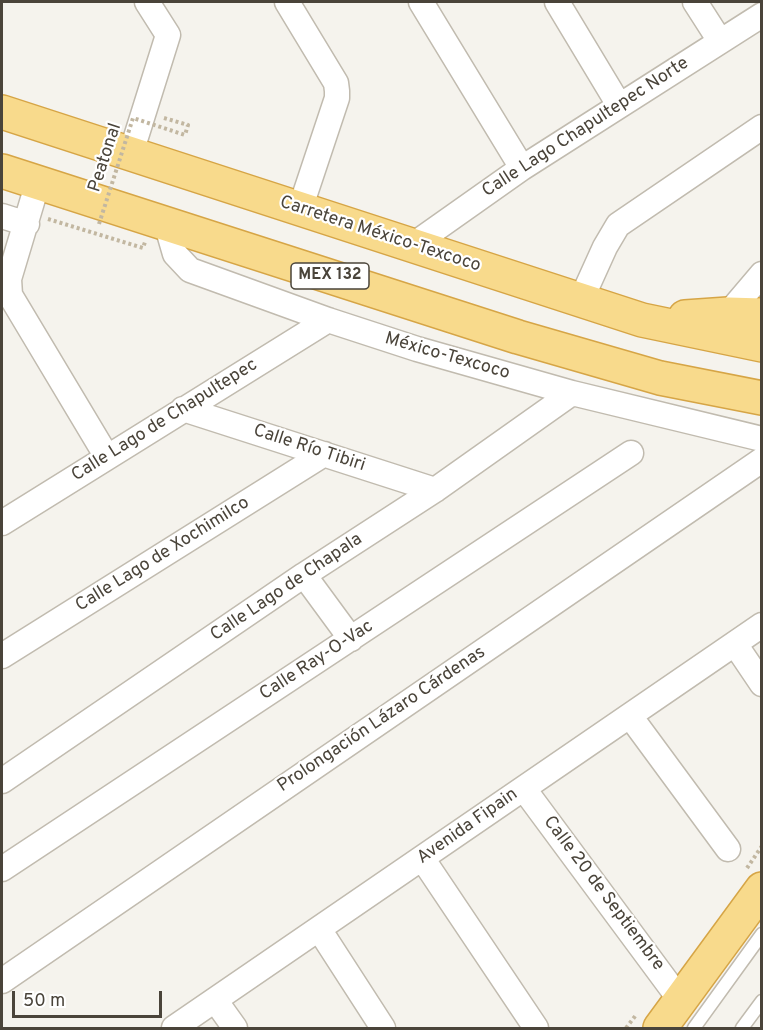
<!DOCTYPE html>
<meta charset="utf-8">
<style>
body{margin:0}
#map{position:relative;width:763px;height:1030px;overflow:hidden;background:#f5f3ed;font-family:Overpass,sans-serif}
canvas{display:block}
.frame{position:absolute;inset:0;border:3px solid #4a443a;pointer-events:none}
.scale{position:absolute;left:12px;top:991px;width:150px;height:27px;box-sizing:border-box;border:3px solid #4a443a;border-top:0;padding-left:8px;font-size:18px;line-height:21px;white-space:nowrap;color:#4a443a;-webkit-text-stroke:4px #fff;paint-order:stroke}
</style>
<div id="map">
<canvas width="763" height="1030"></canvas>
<div class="frame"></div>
<div class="scale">50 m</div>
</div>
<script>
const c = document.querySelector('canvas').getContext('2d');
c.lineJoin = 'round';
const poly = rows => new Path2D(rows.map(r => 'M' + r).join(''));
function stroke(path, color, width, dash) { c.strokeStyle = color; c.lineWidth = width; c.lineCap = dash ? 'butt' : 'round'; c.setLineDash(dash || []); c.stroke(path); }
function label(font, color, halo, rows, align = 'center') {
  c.font = font + ' Overpass,sans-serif'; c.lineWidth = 4.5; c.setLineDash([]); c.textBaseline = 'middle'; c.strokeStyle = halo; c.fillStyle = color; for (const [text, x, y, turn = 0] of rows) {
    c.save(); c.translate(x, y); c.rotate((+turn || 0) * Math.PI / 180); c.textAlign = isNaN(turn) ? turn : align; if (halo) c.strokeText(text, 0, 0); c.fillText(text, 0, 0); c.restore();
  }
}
const service = poly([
 [694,1028,762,934],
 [742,1028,762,1001]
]);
const minor = poly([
 [287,2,336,83,337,91,337,98,300,209],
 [421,2,522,168],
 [557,2,619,105],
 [695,2,720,41],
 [131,153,168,35,147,2],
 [38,182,9,279,10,295,107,457],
 [2,216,27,224],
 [166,223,175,254,190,270,328,320,417,349,572,393,762,439],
 [413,245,522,168,762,15],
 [581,300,605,247,618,225,762,127],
 [728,314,762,274],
 [183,409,435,490],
 [2,523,328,320],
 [304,575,351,639],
 [735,644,762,684],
 [2,656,324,454],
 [630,716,728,849],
 [2,781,304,575,435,490,572,393],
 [524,789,681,1001],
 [422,858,536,1028],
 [2,869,631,453],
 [319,929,383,1028],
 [2,981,762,460],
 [215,1000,235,1028],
 [174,1028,762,625]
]);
const trunk = poly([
 [2,112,642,320,762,345],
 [2,171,518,337,660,378,762,398],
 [685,317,728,314,762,315],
 [660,1028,762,889]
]);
stroke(service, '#c1bbaf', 15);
stroke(minor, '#c1bbaf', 27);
stroke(trunk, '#d6a546', 36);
stroke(poly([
 [164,118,188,125,185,135],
 [48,219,143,248,145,242],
 [747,868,762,846],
 [626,1028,636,1015]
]), '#c2b7a1', 4, [3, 3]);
stroke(service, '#fff', 12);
stroke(minor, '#fff', 24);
stroke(trunk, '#f8da8c', 33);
stroke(poly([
 [99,224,133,118,185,135]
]), '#c2b7a1', 4, [3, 3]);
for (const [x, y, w] of [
 [330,276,78]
]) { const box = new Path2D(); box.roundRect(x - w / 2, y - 13, w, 26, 4.5); c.fillStyle = '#fff'; c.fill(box); stroke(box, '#4a443a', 1.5); }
label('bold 16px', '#4a443a', null, [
 ["MEX 132",330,276]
]);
label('18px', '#4a443a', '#fff', [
 ["Calle Lago Chapultepec Norte",586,128,-33],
 ["Peatonal",106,158,-72],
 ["Carretera México-Texcoco",380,235,18],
 ["México-Texcoco",447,357,16],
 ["Calle Lago de Chapultepec",165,421,-32],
 ["Calle Río Tibiri",309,449,18],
 ["Calle Lago de Xochimilco",163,555,-32],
 ["Calle Lago de Chapala",287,588,-34],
 ["Calle Ray-O-Vac",317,661,-33],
 ["Prolongación Lázaro Cárdenas",382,720,-34],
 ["Avenida Fipain",468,827,-35],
 ["Calle 20 de Septiembre",603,894,53]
]);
</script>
